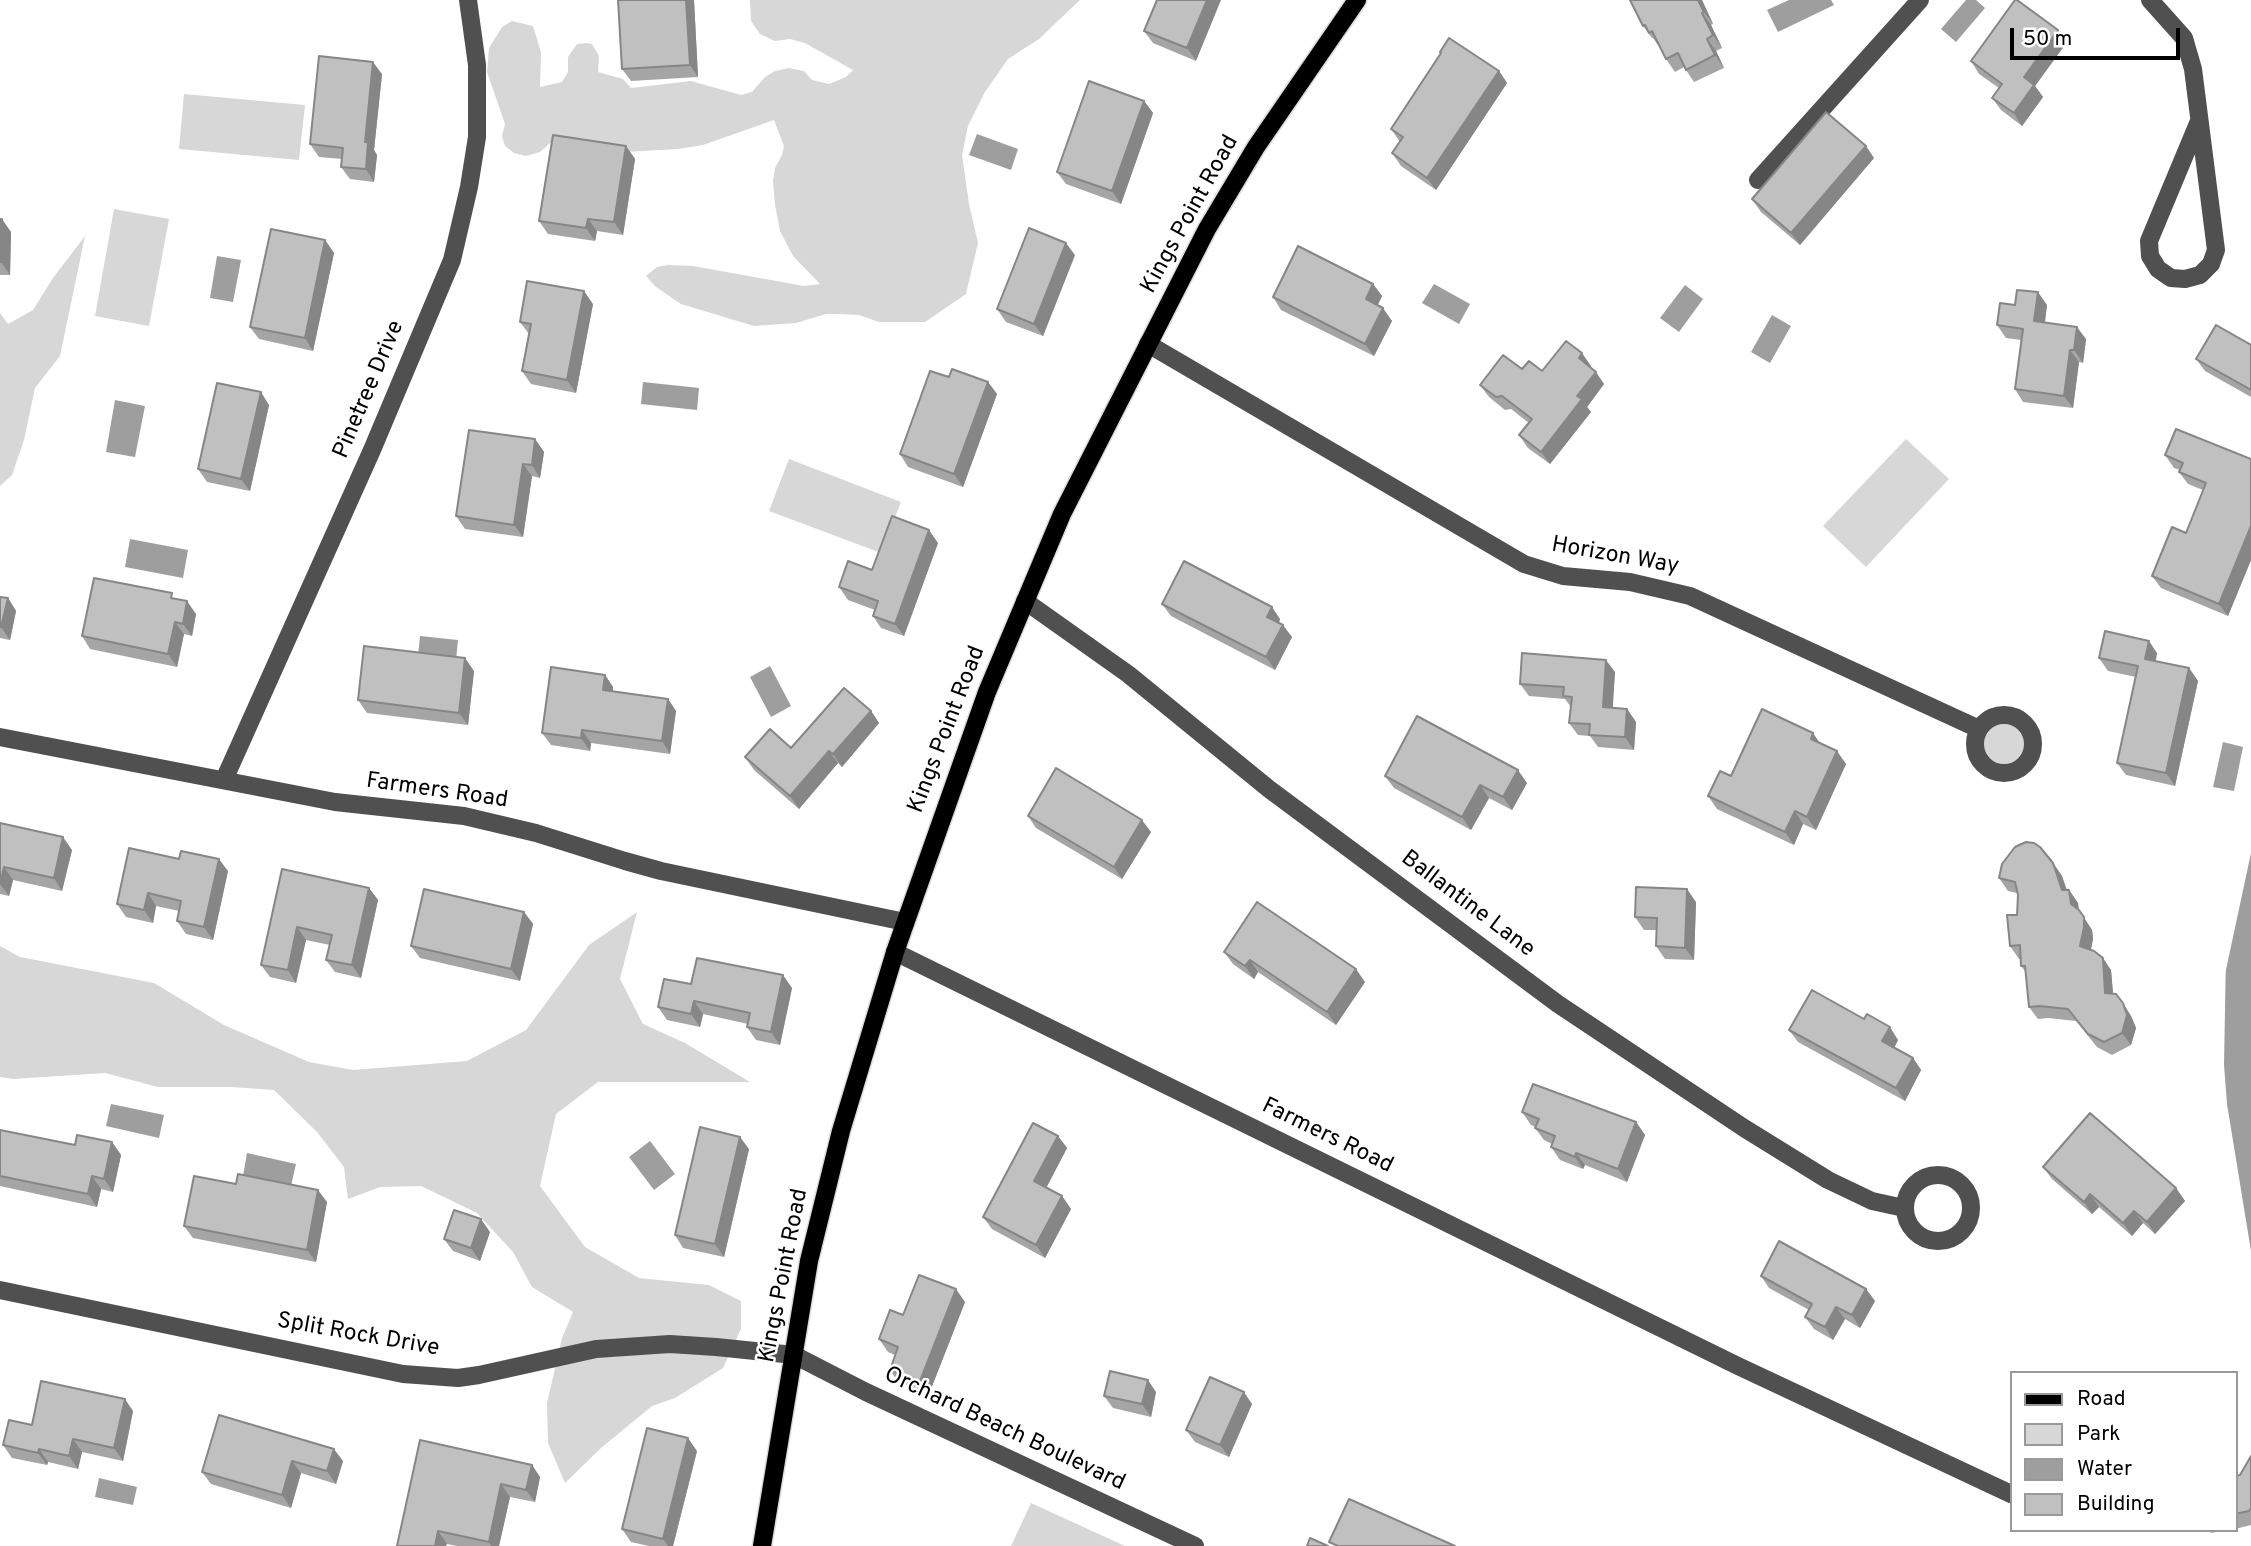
<!DOCTYPE html>
<style>
body{margin:0}
#map{position:relative;width:2251px;height:1546px;overflow:hidden;background:#fff;font-family:Overpass,sans-serif}
canvas{display:block}
.legend{position:absolute;left:2010px;top:1371px;width:228px;height:161px;box-sizing:border-box;background:#fff;border:2px solid #999;margin:0;padding:9px 12px;list-style:none;font-size:21px;color:#000}
.legend li{display:flex;align-items:center;gap:14px;height:35px}
.legend b{width:35px;border:2px solid #999}
.scale{position:absolute;left:2010px;top:28px;width:170px;height:32px;box-sizing:border-box;border:4px solid #000;border-top:0;padding-left:9px;font-size:21px;line-height:24px;white-space:nowrap;color:#000;-webkit-text-stroke:5px #fff;paint-order:stroke}
</style>
<div id="map">
<canvas width="2251" height="1546"></canvas>
<ul class="legend">
<li><b style="height:9px;background:#000"></b>Road</li>
<li><b style="height:19px;background:#d7d7d7"></b>Park</li>
<li><b style="height:19px;background:#9e9e9e"></b>Water</li>
<li><b style="height:19px;background:#c0c0c0"></b>Building</li>
</ul>
<div class="scale">50 m</div>
</div>
<script>
const c = document.querySelector('canvas').getContext('2d');
c.lineJoin = 'round';
function fillPath(path, color) { c.fillStyle = color; c.fill(path, 'evenodd'); }
const poly = rows => new Path2D(rows.map(r => 'M' + r).join(''));
function stroke(path, color, width, dash) { c.strokeStyle = color; c.lineWidth = width; c.lineCap = dash ? 'butt' : 'round'; c.setLineDash(dash || []); c.stroke(path); }
function label(font, color, halo, rows, align = 'center') {
  c.font = font + ' Overpass,sans-serif'; c.lineWidth = 5; c.setLineDash([]); c.textBaseline = 'middle'; c.strokeStyle = halo; c.fillStyle = color; for (const [text, x, y, turn = 0] of rows) {
    c.save(); c.translate(x, y); c.rotate((+turn || 0) * Math.PI / 180); c.textAlign = isNaN(turn) ? turn : align; if (halo) c.strokeText(text, 0, 0); c.fillText(text, 0, 0); c.restore();
  }
}
fillPath(poly([
 [750,0,1080,0,1039,39,1008,59,985,92,968,126,962,155,969,204,978,243,966,294,925,322,879,322,859,315,839,314,826,314,796,323,754,326,681,304,656,287,646,276,657,267,668,265,693,266,804,286,820,284,793,256,780,231,775,205,773,181,775,168,782,155,784,146,774,120,703,145,678,149,625,152,564,139,550,143,540,152,526,156,514,153,505,146,502,136,505,124,487,72,489,48,502,27,512,21,533,26,541,52,540,87,562,82,568,72,568,57,577,44,586,43,592,44,599,56,598,72,623,79,631,88,691,81,741,95,752,92,765,77,775,71,789,68,804,71,812,80,829,84,846,77,853,70,805,43,790,39,775,41,760,34,751,21],
 [184,94,305,105,299,160,179,149],
 [114,209,169,219,149,326,95,316],
 [85,236,60,356,35,388,24,440,12,475,0,486,0,313,8,324,33,310,53,278],
 [1906,439,1949,479,1866,567,1823,526],
 [789,459,901,502,881,553,769,511],
 '1983 744a21 21 0 1 1 42 0a21 21 0 1 1-42 0Z',
 [637,912,620,979,643,1024,685,1043,750,1082,598,1082,556,1114,540,1186,585,1247,639,1278,709,1285,741,1301,741,1329,723,1368,675,1398,652,1406,601,1448,565,1483,548,1443,547,1403,562,1338,573,1312,532,1287,513,1252,477,1213,421,1186,380,1187,348,1199,344,1167,317,1132,274,1090,231,1087,158,1087,105,1073,13,1079,0,1077,0,946,20,957,154,983,224,1025,309,1062,353,1070,467,1061,526,1030,589,945],
 [1031,1503,1125,1546,1011,1546]
]), '#d7d7d7');
fillPath(poly([
 [1789,0,1831,0,1834,5,1778,32,1767,10],
 [1966,0,1976,0,1985,8,1956,42,1941,29],
 [977,134,1018,149,1011,170,969,155],
 [217,256,241,260,233,302,210,298],
 [1434,284,1470,304,1459,324,1422,303],
 [1685,285,1703,299,1679,332,1660,318],
 [1772,315,1791,326,1770,363,1751,352],
 [643,382,699,388,697,410,641,404],
 [115,400,145,406,135,457,106,452],
 [130,539,188,550,183,578,125,567],
 [420,636,458,640,456,660,418,656],
 [770,666,791,706,771,717,750,677],
 [2223,742,2243,747,2234,791,2213,787],
 [2251,853,2251,1266,2220,1072,2218,1007],
 [111,1104,164,1115,159,1138,106,1126],
 [650,1141,675,1174,654,1190,629,1157],
 [247,1153,296,1164,291,1186,243,1176],
 [99,1478,137,1487,133,1505,95,1497]
]), '#9e9e9e');
fillPath(poly([
 [2226,954,2224,1065,2227,1104,2251,1251,2251,1270,2248,1268,2233,1229,2224,1117,2216,1072,2215,1006]
]), '#fff');
const major = poly([
 [762,1546,809,1261,841,1131,895,952,987,692,1062,514,1207,229,1256,147,1357,0]
]);
stroke(major, '#dbdbdb', 21);
stroke(poly([
 [2150,0,2184,38,2193,69,2216,250,2211,264,2200,275,2185,279,2171,278,2158,269,2150,256,2149,241,2199,121],
 [1758,180,1920,0],
 [1148,344,1524,564,1563,576,1630,582,1690,596,1979,729],
 [1025,601,1128,674,1269,789,1558,1004,1744,1128,1828,1180,1872,1201,1904,1208],
 '1975 744a29 29 0 1 1 58 0a29 29 0 1 1-58 0Z',
 [0,737,335,802,464,816,536,833,625,861,661,871,905,922],
 [224,780,372,450,452,260,469,187,477,137,477,65,468,0],
 [895,952,1738,1366,2011,1494],
 '1905 1208a33 33 0 1 1 66 0a33 33 0 1 1-66 0Z',
 [0,1290,403,1374,458,1378,479,1375,596,1349,670,1344,716,1347,794,1355,866,1392,1195,1546]
]), '#505050', 18);
stroke(major, '#000', 18);
fillPath(poly([
 [618,0,694,0,698,77,631,81,622,69],
 [1157,0,1196,61,1153,43,1144,31],
 [1702,0,1713,24,1711,25,1722,48,1716,51,1724,68,1694,82,1684,67,1675,72,1666,59,1659,45,1658,45,1653,38,1652,38,1643,26],
 [2058,30,2067,42,2035,86,2043,97,2022,126,2001,110,1992,98,1999,88,1979,74,1971,61],
 [1499,71,1507,83,1436,190,1401,166,1392,153,1400,142,1391,129],
 [382,74,374,150,377,155,374,182,350,179,341,167,342,159,319,157,310,144],
 [1144,101,1153,113,1121,204,1066,184,1057,172],
 [626,146,635,159,623,235,597,231,595,241,548,234,539,221],
 [1874,158,1800,245,1761,212,1752,199],
 [0,219,11,232,10,275,0,275],
 [325,240,334,253,313,351,259,339,250,327],
 [1075,255,1043,336,1006,322,997,309],
 [1373,284,1382,296,1378,305,1392,321,1374,356,1281,310,1273,297],
 [593,304,576,393,531,384,522,371,529,334,520,322],
 [2015,305,2047,305,2045,323,2086,339,2083,363,2079,362,2073,408,2023,402,2015,389,2021,340,2006,338,1997,325],
 [2251,345,2251,397,2205,371,2196,359],
 [1591,366,1590,367,1604,384,1587,407,1591,412,1550,464,1528,448,1519,435,1529,423,1511,409,1505,410,1489,397,1480,385,1522,369,1542,371],
 [949,377,988,382,997,394,963,487,908,467,900,454],
 [269,405,250,491,207,482,198,469],
 [535,439,544,452,540,478,532,476,523,537,465,529,456,516],
 [2165,455,2251,459,2251,560,2228,616,2161,588,2152,576,2186,533,2203,490,2188,484,2179,472,2180,470,2174,468],
 [938,543,904,636,881,628,873,616,875,610,848,600,839,587,872,570],
 [0,597,8,598,16,611,10,640,0,638],
 [176,599,196,614,192,636,184,634,177,667,90,649,82,636],
 [1162,604,1280,619,1279,623,1292,637,1275,670,1171,616],
 [2157,653,2156,661,2189,668,2198,681,2175,786,2126,775,2117,763,2136,677,2108,671,2099,658],
 [474,671,468,725,367,713,358,700],
 [1615,672,1612,708,1627,709,1636,722,1634,750,1598,747,1590,736,1578,735,1569,723,1571,707,1565,699,1529,696,1520,684],
 [605,675,613,687,613,691,668,699,676,711,670,754,591,743,590,751,551,745,542,733],
 [871,711,879,723,842,767,838,763,799,809,754,770,745,757,791,748],
 [1821,744,1846,764,1816,830,1803,824,1794,845,1717,809,1708,796,1731,776],
 [1385,776,1527,783,1512,810,1489,798,1471,830,1394,788],
 [1028,816,1151,832,1122,879,1036,828],
 [0,823,72,850,62,891,13,880,9,896,0,894],
 [179,859,228,871,213,940,186,934,177,921,179,911,156,906,153,923,126,917,117,904],
 [2053,863,2062,876,2067,890,2069,890,2078,903,2079,910,2092,930,2093,939,2091,950,2111,970,2113,994,2131,1016,2136,1028,2131,1045,2112,1055,2097,1047,2076,1021,2048,1018,2038,1019,2029,1007,2025,971,2021,966,2021,959,2019,959,2010,946,2017,915,2017,893,2008,891,1999,878],
 [282,869,369,888,378,900,361,978,335,972,326,960,330,945,306,940,296,983,270,977,261,965],
 [1696,902,1694,960,1665,959,1656,946,1657,930,1644,930,1635,917],
 [524,912,533,924,520,981,420,958,411,946],
 [1224,952,1365,982,1336,1025,1258,972,1254,979,1233,964],
 [691,984,792,988,780,1045,756,1040,747,1027,748,1024,703,1014,700,1027,667,1020,658,1007],
 [1864,1019,1898,1040,1894,1048,1913,1058,1921,1070,1905,1101,1798,1042,1789,1030],
 [1522,1112,1636,1122,1645,1135,1627,1182,1585,1165,1583,1169,1560,1160,1551,1147,1552,1144,1544,1140,1535,1128,1536,1127,1531,1125],
 [0,1130,75,1145,112,1142,121,1155,113,1192,101,1189,97,1207,0,1186],
 [1058,1136,1067,1148,1046,1188,1062,1196,1071,1209,1045,1258,992,1229,983,1217],
 [749,1149,724,1257,683,1248,675,1235],
 [2043,1167,2176,1188,2185,1201,2155,1234,2143,1223,2132,1236,2099,1207,2092,1214,2052,1179],
 [327,1202,316,1262,193,1238,184,1226],
 [490,1232,480,1261,453,1251,444,1239],
 [1761,1276,1866,1289,1875,1301,1860,1328,1845,1319,1833,1340,1814,1329,1805,1317,1809,1310,1769,1288],
 [965,1302,929,1394,898,1382,890,1370,895,1355,888,1352,879,1339,903,1315],
 [1156,1392,1151,1417,1113,1408,1104,1396],
 [1252,1404,1229,1457,1195,1442,1186,1430],
 [133,1411,123,1461,82,1452,78,1469,48,1462,47,1465,12,1458,3,1445,32,1425],
 [219,1415,343,1461,336,1484,301,1473,291,1508,211,1484,202,1472],
 [697,1451,673,1546,649,1546,631,1542,622,1529],
 [2251,1456,2251,1525,2235,1529,2235,1476,2240,1475],
 [532,1465,540,1477,535,1502,510,1497,499,1546,457,1546,447,1544,397,1546],
 [2209,1530,2227,1530,2211,1533]
]), '#a5a5a5');
fillPath(poly([
 [686,0,694,0,698,77,690,65],
 [1207,0,1221,0,1196,61,1187,48],
 [1698,0,1702,0,1713,24,1704,12],
 [1702,13,1711,25,1722,48,1713,35],
 [2058,30,2067,42,2035,86,2043,97,2022,126,2014,113,2024,77],
 [1707,39,1716,51,1724,68,1715,55],
 [373,62,382,74,374,150,377,155,374,182,366,169,365,142],
 [1499,71,1507,83,1436,190,1427,178],
 [1144,101,1153,113,1121,204,1112,191],
 [626,146,635,159,623,235,614,222],
 [1866,146,1874,158,1800,245,1791,233],
 [2,219,11,232,10,275,1,262],
 [588,219,597,231,595,241,586,228],
 [325,240,334,253,313,351,305,338],
 [1066,243,1075,255,1043,336,1034,324],
 [1373,284,1382,296,1374,312,1366,299],
 [584,291,593,304,576,393,567,380],
 [2038,292,2047,305,2043,334,2034,321],
 [1383,308,1392,321,1374,356,1365,344],
 [2077,327,2086,339,2083,363,2074,350],
 [2070,350,2079,362,2073,408,2064,396],
 [1582,353,1591,366,1587,371,1579,358],
 [1596,372,1604,384,1587,407,1591,412,1550,464,1541,452,1577,396],
 [988,382,997,394,963,487,954,474],
 [261,392,269,405,250,491,241,479],
 [535,439,544,452,540,478,532,465],
 [523,464,532,476,523,537,514,525],
 [2251,526,2251,560,2228,616,2219,604],
 [929,530,938,543,904,636,895,624],
 [8,598,16,611,10,640,1,627],
 [187,601,196,614,192,636,183,624],
 [1272,607,1280,619,1276,629,1267,617],
 [175,622,184,634,177,667,168,654],
 [1283,625,1292,637,1275,670,1266,657],
 [2149,641,2157,653,2153,671,2145,659],
 [465,658,474,671,468,725,459,713],
 [1606,660,1615,672,1612,720,1603,707],
 [2189,668,2198,681,2175,786,2166,773],
 [605,675,613,687,611,702,603,690],
 [668,699,676,711,670,754,662,741],
 [1627,709,1636,722,1634,750,1625,737],
 [871,711,879,723,842,767,833,754],
 [582,730,591,743,590,751,581,738],
 [1813,733,1822,746,1811,739],
 [829,751,838,763,799,809,790,796],
 [1837,751,1846,764,1816,830,1807,817],
 [1518,770,1527,783,1512,810,1503,797],
 [1480,785,1489,798,1471,830,1462,817],
 [1795,811,1803,824,1794,845,1785,832],
 [1142,820,1151,832,1122,879,1114,867],
 [63,837,72,850,62,891,54,878],
 [219,859,228,871,213,940,204,927],
 [2053,863,2062,876,2070,901,2069,890,2078,903,2079,917,2062,890],
 [4,867,13,880,9,896,0,884],
 [369,888,378,900,361,978,352,965],
 [1687,889,1696,902,1694,960,1685,948],
 [148,893,156,906,153,923,144,910],
 [2079,910,2092,930,2093,939,2089,958,2080,946],
 [524,912,533,924,520,981,511,969],
 [297,927,306,940,296,983,288,970],
 [2103,958,2111,970,2114,1005,2105,993],
 [1250,960,1258,972,1254,979,1245,966],
 [1356,969,1365,982,1336,1025,1327,1012],
 [783,975,792,988,780,1045,771,1032],
 [694,1001,703,1014,700,1027,691,1014],
 [2123,1003,2131,1016,2136,1028,2131,1045,2122,1033],
 [1890,1027,1898,1040,1891,1054,1882,1041],
 [1913,1058,1921,1070,1905,1101,1896,1088],
 [1636,1122,1645,1135,1627,1182,1618,1169],
 [1058,1136,1067,1148,1043,1194,1034,1181],
 [740,1137,749,1149,724,1257,715,1244],
 [112,1142,121,1155,113,1192,104,1179],
 [1576,1153,1585,1165,1583,1169,1575,1157],
 [92,1176,101,1189,97,1207,88,1194],
 [2176,1188,2185,1201,2155,1234,2147,1222],
 [318,1190,327,1202,316,1262,307,1250],
 [2090,1194,2099,1207,2092,1214,2084,1202],
 [1062,1196,1071,1209,1045,1258,1036,1245],
 [2134,1211,2143,1223,2132,1236,2123,1223],
 [481,1219,490,1232,480,1261,471,1248],
 [956,1289,965,1302,929,1394,920,1381],
 [1866,1289,1875,1301,1860,1328,1852,1315],
 [1836,1307,1845,1319,1833,1340,1825,1327],
 [1148,1380,1156,1392,1151,1417,1142,1404],
 [1244,1392,1252,1404,1229,1457,1220,1445],
 [125,1399,133,1411,123,1461,114,1448],
 [688,1438,697,1451,673,1546,668,1546,663,1539],
 [73,1439,82,1452,78,1469,69,1456],
 [39,1449,48,1462,47,1465,38,1453],
 [334,1449,343,1461,336,1484,327,1471],
 [292,1461,301,1473,291,1508,282,1495],
 [532,1465,540,1477,535,1502,526,1490],
 [501,1484,510,1497,499,1546,491,1546,489,1542],
 [438,1531,447,1544,446,1546,435,1546]
]), '#868686');
const building = poly([
 [618,0,686,0,690,65,622,69,618,0],
 [1157,0,1207,0,1187,48,1144,31,1157,0],
 [1630,0,1698,0,1704,12,1702,13,1713,35,1707,39,1715,55,1686,70,1678,53,1666,59,1652,31,1649,33,1645,25,1643,26,1630,0],
 [2015,0,2017,0,2058,30,2024,77,2034,85,2014,113,1992,98,2002,84,1971,61,2015,0],
 [1449,38,1499,71,1427,178,1392,153,1403,137,1391,129,1441,53,1440,52,1449,38],
 [319,56,373,62,365,142,368,142,366,169,341,167,343,148,310,144,319,56],
 [1089,81,1144,101,1112,191,1057,172,1089,81],
 [1826,112,1866,146,1791,233,1752,199,1826,112],
 [553,135,626,146,614,222,588,219,586,228,539,221,553,135],
 [0,219,2,219,1,262,0,262,0,219],
 [1029,228,1066,243,1034,324,997,309,1029,228],
 [271,229,325,240,305,338,250,327,271,229],
 [1298,246,1373,284,1366,299,1383,308,1365,344,1273,297,1298,246],
 [527,281,584,291,567,380,522,371,531,324,520,322,527,281],
 [2017,290,2038,292,2034,321,2077,327,2074,350,2070,350,2064,396,2015,389,2023,329,1997,325,2000,303,2015,305,2017,290],
 [2216,325,2251,345,2251,390,2196,359,2216,325],
 [1566,341,1582,353,1579,358,1596,372,1577,396,1582,399,1541,452,1519,435,1532,419,1502,396,1496,397,1480,385,1503,355,1522,369,1529,361,1542,371,1566,341],
 [952,369,988,382,954,474,900,454,930,371,949,377,952,369],
 [217,383,261,392,241,479,198,469,217,383],
 [2176,429,2251,459,2251,526,2219,604,2152,576,2172,527,2186,533,2206,483,2179,472,2183,463,2165,455,2176,429],
 [469,430,535,439,532,465,523,464,514,525,456,516,469,430],
 [892,516,929,530,895,624,873,616,878,601,839,587,848,561,872,570,892,516],
 [1184,561,1272,607,1267,617,1283,625,1266,657,1162,604,1184,561],
 [94,578,172,593,171,598,187,601,183,624,175,622,168,654,82,636,94,578],
 [0,597,8,598,1,627,0,627,0,597],
 [2105,631,2149,641,2145,659,2189,668,2166,773,2117,763,2138,666,2099,658,2105,631],
 [364,646,465,658,459,713,358,700,364,646],
 [1522,653,1606,660,1603,707,1627,709,1625,737,1589,735,1590,724,1569,723,1572,697,1563,696,1564,687,1520,684,1522,653],
 [551,667,605,675,603,690,668,699,662,741,582,730,581,738,542,733,551,667],
 [844,688,871,711,833,754,829,751,790,796,745,757,770,729,791,748,844,688],
 [1762,709,1813,733,1811,739,1837,751,1807,817,1795,811,1785,832,1708,796,1720,771,1731,776,1762,709],
 [1417,716,1518,770,1503,797,1480,785,1462,817,1385,776,1417,716],
 [1056,768,1142,820,1114,867,1028,816,1056,768],
 [0,823,63,837,54,878,4,867,0,884,0,823],
 [2026,842,2034,843,2040,847,2053,863,2062,890,2069,890,2071,904,2079,910,2084,917,2084,927,2080,946,2094,951,2103,958,2105,993,2116,994,2123,1003,2127,1015,2122,1033,2104,1042,2088,1034,2068,1009,2039,1006,2029,1007,2025,966,2021,966,2020,945,2010,946,2007,915,2017,915,2018,895,2015,882,1999,878,2002,864,2015,847,2026,842],
 [129,848,179,859,181,851,219,859,204,927,177,921,181,901,148,893,144,910,117,904,129,848],
 [282,869,369,888,352,965,326,960,332,935,297,927,288,970,261,965,282,869],
 [1636,887,1687,889,1685,948,1656,946,1657,918,1635,917,1636,887],
 [424,889,524,912,511,969,411,946,424,889],
 [1257,902,1356,969,1327,1012,1250,960,1245,966,1224,952,1257,902],
 [697,958,783,975,771,1032,747,1027,750,1013,694,1001,691,1014,658,1007,664,979,691,984,697,958],
 [1812,990,1864,1019,1867,1014,1890,1027,1882,1041,1913,1058,1896,1088,1789,1030,1812,990],
 [1533,1084,1636,1122,1618,1169,1576,1153,1575,1157,1551,1147,1555,1136,1535,1128,1539,1119,1522,1112,1533,1084],
 [2090,1113,2176,1188,2147,1222,2134,1211,2123,1223,2090,1194,2084,1202,2043,1167,2090,1113],
 [1033,1123,1058,1136,1034,1181,1062,1196,1036,1245,983,1217,1033,1123],
 [700,1127,740,1137,715,1244,675,1235,700,1127],
 [0,1130,75,1145,77,1135,112,1142,104,1179,92,1176,88,1194,0,1176,0,1130],
 [238,1174,318,1190,307,1250,184,1226,194,1176,236,1184,238,1174],
 [454,1210,481,1219,471,1248,444,1239,454,1210],
 [1779,1241,1866,1289,1852,1315,1836,1307,1825,1327,1805,1317,1812,1304,1761,1276,1779,1241],
 [919,1275,956,1289,920,1381,890,1370,898,1347,879,1339,890,1310,903,1315,919,1275],
 [1110,1371,1148,1380,1142,1404,1104,1396,1110,1371],
 [1210,1377,1244,1392,1220,1445,1186,1430,1210,1377],
 [41,1381,125,1399,114,1448,73,1439,69,1456,39,1449,38,1453,3,1445,9,1420,32,1425,41,1381],
 [219,1415,334,1449,327,1471,292,1461,282,1495,202,1472,219,1415],
 [647,1428,688,1438,663,1539,622,1529,647,1428],
 [420,1440,532,1465,526,1490,501,1484,489,1542,438,1531,435,1546,397,1546,420,1440],
 [2251,1456,2251,1508,2249,1511,2235,1514,2235,1476,2240,1475,2251,1456],
 [1349,1499,1455,1546,1338,1546,1329,1542,1349,1499],
 [1310,1538,1328,1546,1307,1546,1310,1538]
]);
fillPath(building, '#c0c0c0');
stroke(building, '#868686', 2);
label('23px', '#000', '#fff', [
 ["Kings Point Road",1191,215,-61],
 ["Pinetree Drive",370,390,-67],
 ["Horizon Way",1615,557,10],
 ["Kings Point Road",948,730,-69],
 ["Farmers Road",437,792,8],
 ["Ballantine Lane",1467,905,37],
 ["Farmers Road",1327,1137,26],
 ["Kings Point Road",785,1276,-79],
 ["Split Rock Drive",358,1336,10],
 ["Orchard Beach Boulevard",1004,1430,25]
]);
</script>
